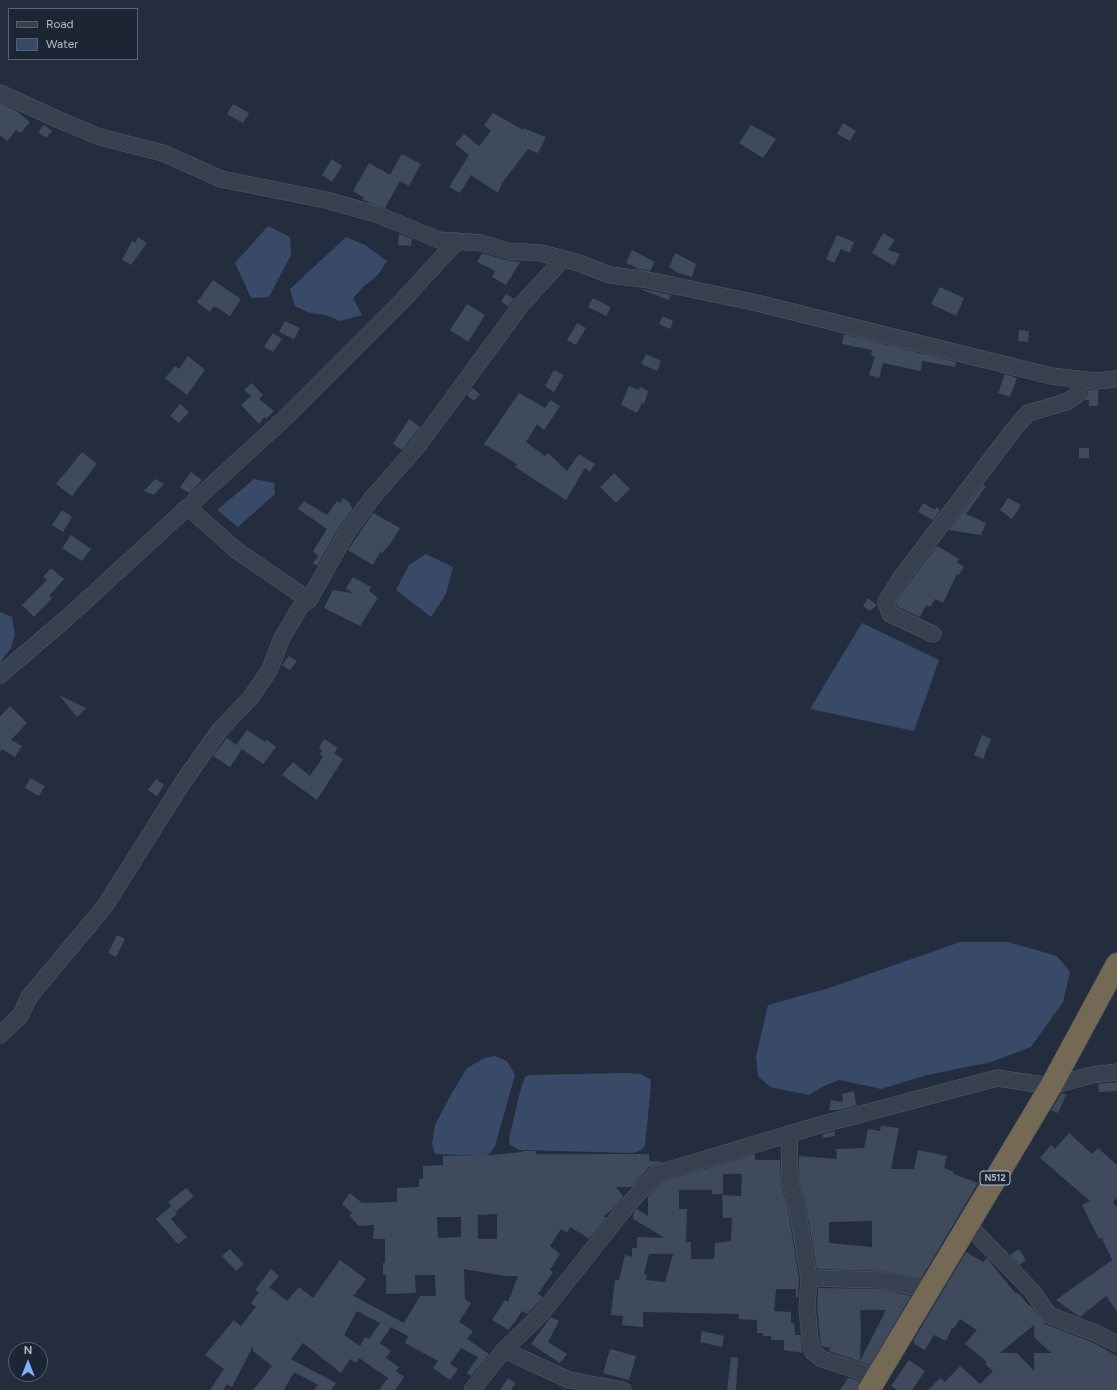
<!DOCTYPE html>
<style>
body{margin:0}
#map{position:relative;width:1117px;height:1390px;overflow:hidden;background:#232d3e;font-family:Figtree,sans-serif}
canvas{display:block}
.legend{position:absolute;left:8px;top:8px;width:130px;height:52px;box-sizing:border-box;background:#1c2533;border:1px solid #58616f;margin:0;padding:5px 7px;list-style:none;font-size:12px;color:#b3bac9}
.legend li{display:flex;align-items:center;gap:8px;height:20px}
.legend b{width:20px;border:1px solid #58616f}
.north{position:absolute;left:8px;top:1342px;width:40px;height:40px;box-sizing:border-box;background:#1c2533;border:1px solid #58616f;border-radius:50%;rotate:0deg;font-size:11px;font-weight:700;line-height:16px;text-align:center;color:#b3bac9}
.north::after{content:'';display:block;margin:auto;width:14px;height:18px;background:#86affb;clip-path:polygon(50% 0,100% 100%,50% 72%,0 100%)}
</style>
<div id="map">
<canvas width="1117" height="1390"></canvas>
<ul class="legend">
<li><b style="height:5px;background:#37404e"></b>Road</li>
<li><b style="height:11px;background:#384a68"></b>Water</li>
</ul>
<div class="north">N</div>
</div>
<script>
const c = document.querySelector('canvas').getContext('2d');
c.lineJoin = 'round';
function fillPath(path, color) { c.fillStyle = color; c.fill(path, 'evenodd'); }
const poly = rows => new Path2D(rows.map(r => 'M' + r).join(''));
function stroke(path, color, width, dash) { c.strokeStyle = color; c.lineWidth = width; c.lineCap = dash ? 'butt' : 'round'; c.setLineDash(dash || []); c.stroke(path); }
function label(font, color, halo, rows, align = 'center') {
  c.font = font + ' Figtree,sans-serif'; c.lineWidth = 3.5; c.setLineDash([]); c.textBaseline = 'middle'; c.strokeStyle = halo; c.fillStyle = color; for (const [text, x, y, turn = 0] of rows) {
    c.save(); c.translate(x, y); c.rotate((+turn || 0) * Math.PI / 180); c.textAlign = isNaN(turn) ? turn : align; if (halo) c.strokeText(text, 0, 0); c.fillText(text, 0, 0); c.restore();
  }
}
fillPath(poly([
 [268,226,290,237,291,255,269,297,251,298,235,263],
 [346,237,365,245,387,261,378,275,364,286,353,298,362,315,340,321,326,315,309,313,295,306,290,289],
 [254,479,274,483,275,494,238,527,217,510],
 [426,554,453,567,446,594,431,617,396,590,409,565],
 [0,612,12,617,15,635,11,648,0,663],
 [862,623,939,660,914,731,810,709],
 [960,942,1008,942,1057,956,1070,972,1063,1002,1031,1047,991,1062,927,1075,881,1089,840,1080,826,1085,809,1095,770,1087,758,1076,756,1056,768,1005,829,988],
 [495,1056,507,1061,515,1075,495,1146,490,1153,484,1156,435,1154,432,1143,435,1125,449,1098,467,1068,484,1058],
 [625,1073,641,1074,650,1079,651,1085,645,1146,641,1150,633,1153,519,1150,510,1145,509,1138,521,1088,525,1077,529,1075]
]), '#384a68');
fillPath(poly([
 [0,103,15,110,30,122,21,133,16,130,7,141,0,135],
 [233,104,249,113,243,123,227,114],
 [493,113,523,130,523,128,546,137,538,153,528,149,502,183,498,193,471,175,460,193,449,187,469,155,455,144,464,134,479,146,491,131,484,125],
 [843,123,856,131,850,141,837,134],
 [44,125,52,131,46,138,38,132],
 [751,125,776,139,763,158,739,143],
 [402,154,421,164,409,186,400,181,385,208,363,200,364,198,353,191,369,163,390,175],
 [332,159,342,166,332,182,322,175],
 [883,233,895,240,888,250,900,254,894,266,872,253],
 [399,234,412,239,411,246,398,245],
 [837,235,854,242,850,253,841,249,834,263,826,259],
 [138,237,147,243,131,265,122,260,132,241,135,243],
 [632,250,655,262,650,271,635,268,636,267,626,263],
 [482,253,505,260,520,262,506,285,492,277,495,271,477,262],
 [675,253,696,264,692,277,678,273,669,267],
 [213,280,241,299,230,316,214,306,210,312,197,302],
 [940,287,964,298,956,316,931,304],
 [642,289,671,295,669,300,642,290],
 [506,294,514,299,508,307,501,301],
 [593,298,611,307,606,316,588,307],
 [467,304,485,315,468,342,450,330],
 [663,316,673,321,670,329,659,324],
 [285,321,300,328,294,339,279,332],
 [577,323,586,328,576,345,567,340],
 [1019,330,1029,331,1028,342,1018,341],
 [273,333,282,339,273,352,264,347],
 [844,334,956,362,955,367,922,361,921,371,883,363,879,378,869,375,875,357,871,356,872,350,842,344],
 [646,354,661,361,657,371,641,364],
 [188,356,205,370,187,395,165,378,175,366,179,369],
 [554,370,564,375,554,392,545,386],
 [1005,374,1017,378,1010,397,998,393],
 [252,383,263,395,259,399,274,411,266,419,264,417,259,424,241,405,251,396,244,390],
 [629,386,638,390,640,387,648,391,644,404,642,403,637,413,621,405],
 [472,388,480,394,474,401,467,395],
 [1088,390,1098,390,1098,406,1089,406,1089,400,1085,400],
 [519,393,545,408,550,400,560,406,544,430,537,424,526,442,545,456,548,453,567,471,579,454,595,464,590,472,585,468,566,500,515,467,517,464,484,444],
 [180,404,189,412,179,423,170,416],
 [409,419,420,427,402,450,393,444],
 [1079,448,1089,448,1089,458,1079,458],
 [82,452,97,464,72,496,56,484],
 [191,472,202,480,189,493,180,487],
 [614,473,630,489,616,503,600,487],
 [155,479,164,484,154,495,144,491],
 [983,485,986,486,966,514,986,523,981,535,949,530],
 [343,498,351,504,350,506,353,508,338,529,317,566,313,563,318,556,313,551,327,529,298,509,304,501,327,515,337,501,340,503],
 [1008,498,1021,505,1012,519,1000,510],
 [923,503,935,510,936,507,940,510,933,520,918,512],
 [62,510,72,517,63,532,52,525],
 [373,513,400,528,391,543,382,553,380,552,373,565,348,550],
 [71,535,91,549,82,561,62,548],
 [937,546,959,559,957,562,964,567,959,575,957,574,943,603,935,599,930,607,926,605,920,617,898,607,896,603,908,584],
 [51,568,64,579,49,596,52,598,34,617,22,605,47,580,43,577],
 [353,577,371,587,369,591,378,598,360,626,324,608,333,590,352,593,346,588],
 [868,598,877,605,870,611,863,606],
 [289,656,297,661,290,670,282,665],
 [59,695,86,708,77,717],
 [10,706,27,723,11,740,22,746,15,757,2,749,0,752,0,717],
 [247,730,265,742,267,740,276,747,263,764,236,745],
 [982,735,991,739,983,759,974,755],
 [227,738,242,749,230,767,213,756],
 [324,739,338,748,334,753,343,759,317,800,282,775,293,762,310,776,323,757,320,754,322,750,319,748],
 [30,778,45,786,39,796,25,788],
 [156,779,164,785,157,796,148,790],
 [117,935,125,939,116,957,108,953],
 [1117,1082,1117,1091,1099,1092,1098,1084],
 [854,1091,856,1104,858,1105,839,1110,829,1110,831,1100,843,1102,842,1094],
 [1062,1093,1066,1095,1058,1113,1051,1110],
 [881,1126,899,1128,891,1169,914,1169,918,1150,947,1156,944,1168,954,1172,953,1174,978,1183,921,1279,881,1271,817,1269,805,1200,799,1181,799,1156,837,1159,836,1149,864,1148,868,1129,880,1131],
 [872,1221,872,1247,829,1243,829,1222],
 [835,1131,835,1136,823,1138,823,1134],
 [1069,1133,1092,1154,1098,1148,1117,1165,1117,1198,1113,1202,1117,1207,1117,1312,1106,1296,1080,1317,1056,1300,1112,1260,1102,1238,1099,1239,1082,1205,1090,1201,1040,1158,1051,1145,1055,1149],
 [523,1151,536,1151,536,1154,649,1154,649,1161,664,1162,649,1167,632,1187,616,1187,623,1196,612,1210,603,1216,606,1218,588,1240,588,1238,570,1227,567,1233,561,1229,550,1246,560,1254,550,1270,553,1272,538,1294,543,1297,527,1314,522,1311,509,1330,492,1320,505,1300,508,1302,518,1276,505,1276,464,1269,465,1299,471,1303,459,1322,473,1331,467,1339,489,1354,471,1376,467,1373,478,1357,461,1348,450,1364,458,1369,450,1380,433,1368,438,1361,405,1343,408,1336,391,1327,380,1343,391,1351,386,1358,399,1367,396,1371,404,1377,395,1390,379,1390,388,1378,359,1358,356,1363,350,1359,341,1373,303,1343,291,1359,336,1383,331,1390,314,1390,318,1385,294,1372,284,1390,253,1390,272,1366,253,1351,253,1346,232,1387,227,1384,223,1390,210,1390,224,1369,205,1355,234,1320,241,1326,256,1307,251,1303,259,1292,255,1290,271,1269,279,1276,269,1287,287,1301,299,1287,313,1298,340,1260,366,1279,354,1295,352,1295,404,1323,420,1296,436,1296,435,1275,415,1275,416,1293,386,1294,386,1275,383,1275,383,1263,385,1263,385,1239,373,1239,374,1225,359,1226,349,1215,352,1213,342,1204,350,1193,362,1203,397,1202,397,1188,419,1187,419,1179,423,1179,423,1166,443,1165,443,1156,491,1155,523,1152],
 [497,1214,497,1239,478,1239,478,1215],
 [437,1217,461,1217,461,1237,438,1238],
 [357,1311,380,1323,369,1339,365,1337,360,1346,344,1335],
 [755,1154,755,1160,780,1160,781,1185,787,1204,799,1278,798,1297,796,1297,796,1289,776,1289,774,1311,791,1312,791,1323,794,1323,795,1335,800,1335,803,1353,784,1350,784,1340,771,1340,771,1336,763,1336,763,1333,757,1333,757,1320,739,1319,739,1314,643,1312,643,1327,622,1325,623,1316,611,1315,615,1280,619,1280,625,1255,632,1257,632,1248,637,1248,637,1237,665,1238,633,1219,634,1212,637,1209,648,1216,648,1197,661,1182],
 [723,1174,742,1174,741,1196,722,1195,723,1218,732,1218,731,1241,715,1243,714,1258,712,1259,691,1259,691,1242,686,1242,687,1209,679,1209,679,1190,712,1190,712,1194,723,1194],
 [649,1254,673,1254,665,1282,646,1280,647,1275,644,1274],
 [186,1188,194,1196,176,1212,168,1202],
 [171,1206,177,1214,171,1219,187,1237,178,1244,156,1219],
 [230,1249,244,1264,236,1271,222,1256],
 [1019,1249,1026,1260,1020,1265,1010,1255],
 [966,1252,983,1262,987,1258,1015,1293,1018,1293,1029,1306,1030,1305,1045,1324,1094,1343,1117,1356,1117,1390,928,1390,940,1378,945,1382,960,1366,980,1384,993,1371,985,1364,987,1362,965,1344,977,1330,960,1319,953,1329,952,1328,946,1341,934,1335,925,1350,914,1344,915,1342,913,1341],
 [1034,1325,1034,1337,1051,1353,1034,1353,1034,1371,1017,1353,1000,1353],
 [818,1288,880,1289,911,1296,870,1365,829,1351,830,1348,821,1346,817,1307],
 [860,1310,886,1310,860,1361,861,1329],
 [551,1317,559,1321,548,1342,567,1354,560,1363,531,1344],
 [702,1331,724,1336,722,1347,700,1342],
 [610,1349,636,1356,629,1380,603,1373],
 [731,1357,738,1358,736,1390,727,1390],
 [909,1360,925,1371,912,1390,898,1390,891,1386],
 [508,1378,516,1383,511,1390,500,1390],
 [848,1378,860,1381,857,1390,840,1390]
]), '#3f4b5d');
const minor = poly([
 [0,93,66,123,100,137,163,153,221,179,326,200,376,214,439,240,482,243,508,251,541,253,576,262,610,275,643,279,757,303,1051,376,1096,381,1117,379],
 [189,508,236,550,309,600],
 [933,634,890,614,886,602,900,579,1014,429,1028,413,1066,402,1077,395,1080,379],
 [0,675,68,617,287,416,403,300,457,241],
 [0,1035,20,1016,29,997,105,906,183,782,219,731,251,697,269,671,282,638,301,606,309,600,346,534,372,498,417,447,522,304,563,259],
 [789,1134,790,1182,796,1202,809,1278],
 [967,1224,1032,1291,1049,1315,1098,1334,1117,1344],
 [504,1350,569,1380,623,1390],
 [877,1377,822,1359,813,1352,810,1339,807,1307,809,1278,881,1280,928,1290],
 [472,1390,504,1350,541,1314,627,1206,656,1174,816,1126,997,1078,1051,1086,1092,1075,1117,1072]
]);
const highway = poly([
 [869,1390,1051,1086,1117,964]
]);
stroke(minor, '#555d6c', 17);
stroke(highway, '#424a59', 23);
stroke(minor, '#37404e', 16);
stroke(highway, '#746954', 22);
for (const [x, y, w] of [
 [995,1178,30]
]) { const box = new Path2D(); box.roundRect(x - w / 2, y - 7, w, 14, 3); c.fillStyle = '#1c2533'; c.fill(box); stroke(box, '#b3bac9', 1); }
label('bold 9px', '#b3bac9', null, [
 ["N512",995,1178]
]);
</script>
